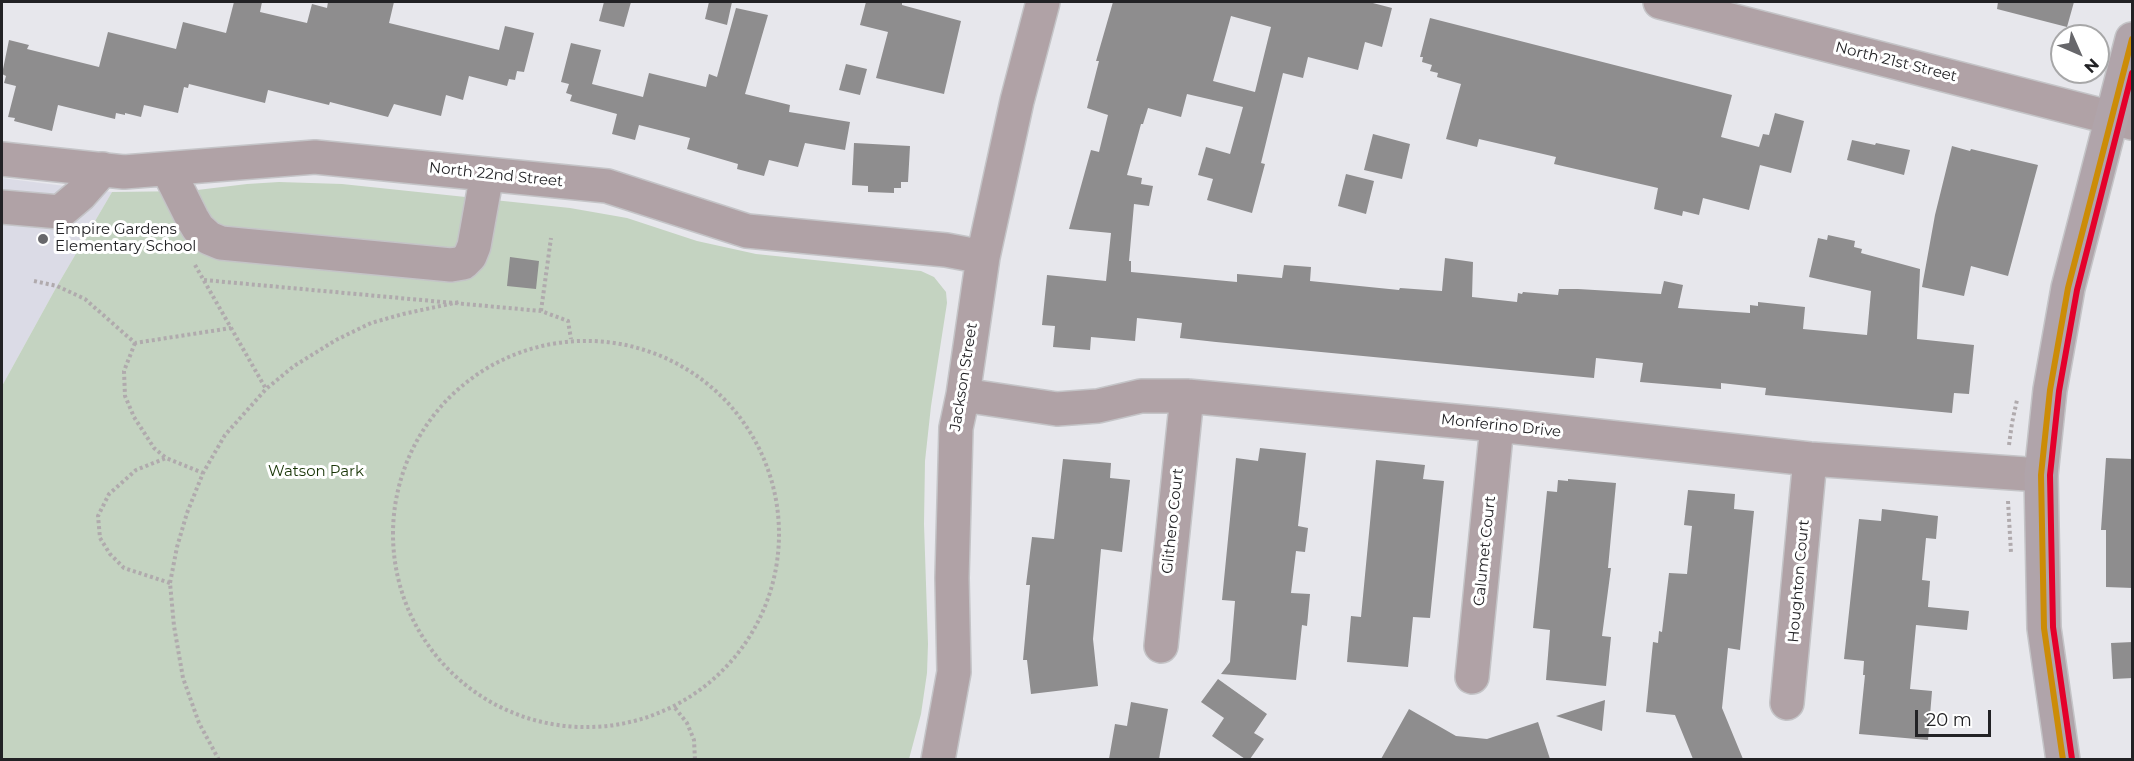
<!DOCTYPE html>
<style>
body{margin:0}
#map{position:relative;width:2134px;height:761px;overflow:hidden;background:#e7e7ec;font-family:Montserrat,sans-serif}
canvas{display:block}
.frame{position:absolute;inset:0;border:3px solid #222225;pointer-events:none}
.north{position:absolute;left:2050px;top:24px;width:60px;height:60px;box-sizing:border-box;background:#fff;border:2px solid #a7a7a8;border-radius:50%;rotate:135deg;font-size:16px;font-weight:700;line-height:24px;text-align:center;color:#222225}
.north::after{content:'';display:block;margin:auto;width:21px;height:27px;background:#67676b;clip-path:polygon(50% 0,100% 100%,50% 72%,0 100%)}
.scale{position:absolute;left:1915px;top:710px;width:76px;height:27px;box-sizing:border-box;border:3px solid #222225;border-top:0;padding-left:8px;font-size:18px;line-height:21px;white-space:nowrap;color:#222225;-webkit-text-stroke:4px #fff;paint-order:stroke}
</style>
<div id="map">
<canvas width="2134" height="761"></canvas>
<div class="frame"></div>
<div class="north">N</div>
<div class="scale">20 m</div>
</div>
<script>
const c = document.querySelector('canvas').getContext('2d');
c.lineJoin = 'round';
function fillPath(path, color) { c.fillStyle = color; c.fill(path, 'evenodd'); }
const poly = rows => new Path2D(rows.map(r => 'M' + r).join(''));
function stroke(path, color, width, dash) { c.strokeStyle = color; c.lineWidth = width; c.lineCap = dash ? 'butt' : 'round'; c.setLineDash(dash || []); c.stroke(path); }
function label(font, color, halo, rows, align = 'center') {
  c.font = font + ' Montserrat,sans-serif'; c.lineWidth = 6; c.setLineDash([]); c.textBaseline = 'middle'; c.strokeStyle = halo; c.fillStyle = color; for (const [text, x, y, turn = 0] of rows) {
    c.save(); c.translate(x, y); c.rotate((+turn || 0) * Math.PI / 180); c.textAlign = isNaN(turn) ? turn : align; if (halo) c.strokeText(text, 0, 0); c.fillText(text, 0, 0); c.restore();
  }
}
fillPath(poly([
 [2,178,112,192,57,286,2,386]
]), '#dbdbe6');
fillPath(poly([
 [279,182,342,184,570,208,627,218,697,241,756,254,921,271,934,277,946,292,947,303,931,406,925,461,924,524,928,644,927,673,921,714,909,759,2,760,2,386,57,286,112,192,189,191,247,184]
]), '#c4d3c1');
fillPath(poly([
 [234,2,262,2,260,12,307,23,312,4,327,8,328,2,394,2,389,23,499,50,505,26,534,33,524,72,517,71,515,80,509,79,507,86,469,76,463,100,446,95,441,116,394,104,388,117,330,102,329,105,268,90,265,103,189,84,188,88,184,87,178,113,144,105,141,117,125,113,125,115,116,113,115,119,58,105,52,131,14,121,15,118,8,117,16,86,4,83,6,76,2,74,9,40,29,45,27,49,99,67,108,32,176,49,183,22,226,33],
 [604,2,631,2,624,27,599,21],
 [709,2,732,2,727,25,705,19],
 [866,2,902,2,902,5,961,21,944,94,876,78,888,32,860,25],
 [1113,2,1369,2,1392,8,1382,47,1365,42,1358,70,1308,57,1303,78,1283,73,1261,163,1265,164,1252,213,1207,200,1213,179,1198,175,1206,147,1230,154,1243,107,1187,94,1181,117,1148,108,1143,124,1141,124,1127,175,1142,178,1141,184,1153,186,1149,206,1134,204,1129,261,1131,261,1131,272,1237,282,1237,274,1282,278,1284,265,1311,267,1310,281,1399,290,1400,288,1442,291,1445,258,1473,262,1472,297,1517,302,1518,293,1522,294,1523,292,1558,295,1559,289,1578,289,1661,294,1664,281,1683,285,1678,308,1750,313,1750,305,1758,306,1758,302,1805,307,1803,329,1867,335,1871,291,1809,277,1818,238,1827,240,1828,235,1855,241,1854,247,1862,249,1861,253,1920,269,1917,339,1974,345,1969,394,1954,393,1952,413,1765,395,1766,388,1721,383,1721,389,1640,382,1643,363,1596,358,1594,378,1216,342,1180,338,1182,323,1137,318,1135,341,1091,337,1090,350,1053,347,1055,326,1042,325,1047,275,1106,281,1111,233,1069,229,1091,150,1099,152,1108,115,1087,108,1099,61,1096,61],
 [1231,16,1271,27,1255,92,1213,81],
 [1998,2,2074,2,2067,27,1997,9],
 [736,8,768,15,745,94,790,105,789,112,850,122,845,150,805,143,798,167,769,160,764,176,737,169,738,164,687,149,690,138,639,125,635,140,612,134,617,114,570,101,572,95,566,93,569,84,561,82,571,43,601,50,592,84,643,97,649,73,706,87,709,74,717,77],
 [1430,18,1732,95,1721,137,1759,147,1763,134,1769,135,1775,113,1804,121,1791,173,1760,165,1749,210,1703,198,1699,215,1683,211,1682,216,1654,209,1658,188,1554,164,1556,157,1479,139,1477,147,1446,139,1461,84,1437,77,1438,73,1430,71,1432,65,1422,62,1423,57,1420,57],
 [846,64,867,69,860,95,839,90],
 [1373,134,1410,144,1402,179,1364,170],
 [1852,140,1875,145,1876,143,1910,150,1904,175,1847,160],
 [854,143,910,146,908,182,901,182,901,188,894,188,894,193,868,192,868,186,852,185],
 [1952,146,1970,151,1971,149,2038,165,2008,276,1971,266,1964,296,1922,287,1935,215],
 [1346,174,1374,181,1366,214,1338,206],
 [510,257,539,261,536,289,507,286],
 [1260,448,1306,453,1298,526,1308,528,1305,552,1296,551,1291,593,1310,594,1307,626,1302,625,1296,680,1221,674,1230,662,1235,601,1222,600,1236,458,1258,461],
 [2106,458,2133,459,2133,588,2106,587,2106,530,2101,530],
 [1063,459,1111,463,1110,478,1130,480,1122,552,1101,549,1093,639,1098,686,1031,694,1027,660,1023,660,1030,585,1026,585,1032,537,1054,539],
 [1376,460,1425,465,1423,479,1444,481,1430,618,1413,617,1408,667,1347,662,1351,616,1361,617],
 [1568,479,1616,483,1608,568,1611,568,1602,636,1611,637,1606,686,1546,680,1550,630,1533,628,1547,491,1557,492,1558,480,1568,481],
 [1688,490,1735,494,1734,509,1754,511,1740,650,1728,648,1722,708,1743,759,1693,759,1675,715,1646,712,1653,642,1658,643,1659,631,1662,632,1669,573,1687,574,1692,526,1684,525],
 [1882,509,1938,516,1936,539,1926,538,1922,580,1930,581,1928,607,1969,611,1967,630,1916,625,1910,689,1932,691,1928,740,1859,734,1865,675,1863,675,1864,661,1844,659,1859,519,1881,521],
 [2133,642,2133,678,2113,679,2111,643],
 [1218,679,1267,714,1254,733,1264,739,1250,759,1245,759,1212,736,1224,718,1201,702],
 [1605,700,1602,731,1556,716],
 [1131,702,1168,709,1159,759,1109,759,1115,724,1127,726],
 [1409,709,1456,736,1487,739,1538,722,1550,759,1381,759]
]), '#8e8d8e');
const minor = poly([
 [1660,2,2132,123],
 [2,159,124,172,315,157,607,186,747,231,946,250,983,257],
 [168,170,192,218,198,228,209,238,221,243,451,265,463,263,470,256,474,246,487,174],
 [2,207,60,212,80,195,103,169],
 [963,395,1057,409,1098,406,1141,396,1187,396,1497,425,1810,459,2041,475],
 [1161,646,1187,396],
 [1472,677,1497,425],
 [1787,703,1810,459],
 [938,760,954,672,952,578,956,428,963,395,983,257,1017,101,1043,2]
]);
const major = poly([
 [2063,760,2044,628,2041,475,2050,390,2068,288,2132,39]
]);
stroke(minor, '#c4c4c7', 36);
stroke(major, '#c4c4c7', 36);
stroke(poly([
 [195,265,266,389],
 [204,280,541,311,568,321,571,339],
 [34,281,57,286,85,299,135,343,231,328],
 [541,311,551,238],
 '393 534a193 193 0 1 1 386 0a193 193 0 1 1-386 0Z',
 [135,343,124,371,125,396,134,417,154,448,166,458],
 [2009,445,2012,423,2017,400],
 [2008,501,2011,553],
 [170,583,124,568,110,554,100,538,98,516,109,494,136,470,166,458,203,473],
 [675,708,687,723,694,740,695,760],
 [219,760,199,723,183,678,174,626,170,583,177,547,187,513,203,473,225,435,266,389,294,366,336,340,371,323,403,314,459,302]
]), '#b0aaad', 4, [3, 3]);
stroke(minor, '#b0a2a6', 33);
stroke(major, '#b0a4aa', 33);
stroke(poly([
 [2063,760,2044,628,2041,475,2050,390,2068,288,2132,39]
]), '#cc8c07', 6);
stroke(poly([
 [2072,759,2053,627,2050,475,2059,391,2077,290,2132,73]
]), '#e4002b', 6);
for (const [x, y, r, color] of [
 [43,239,6,"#67676b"]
]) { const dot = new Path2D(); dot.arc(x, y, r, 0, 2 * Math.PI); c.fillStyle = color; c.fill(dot); stroke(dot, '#fff', 2); }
label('15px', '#222225', '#fff', [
 ["North 21st Street",1896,62,14],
 ["North 22nd Street",496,175,6],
 ["Jackson Street",964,377,-81],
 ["Monferino Drive",1501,426,6],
 ["Glithero Court",1173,521,-84],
 ["Calumet Court",1485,551,-84],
 ["Houghton Court",1799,581,-85]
]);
label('15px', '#222225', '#fff', [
 ["Empire Gardens",55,230],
 ["Elementary School",55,247]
], 'left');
label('15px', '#193607', '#fff', [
 ["Watson Park",316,472]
]);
</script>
